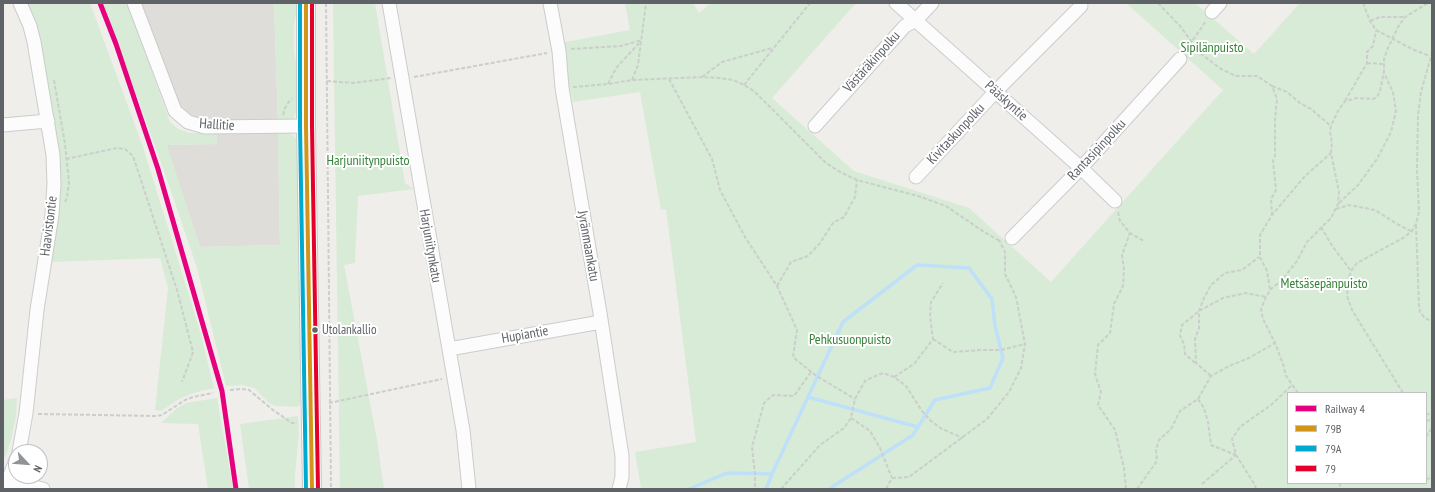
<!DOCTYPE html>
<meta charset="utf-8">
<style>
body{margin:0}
#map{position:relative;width:1435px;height:492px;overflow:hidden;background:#efeeea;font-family:"PT Sans Narrow",sans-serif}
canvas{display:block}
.frame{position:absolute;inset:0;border:4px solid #5f6368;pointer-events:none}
.legend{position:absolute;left:1287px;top:392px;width:140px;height:92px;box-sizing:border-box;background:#fff;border:1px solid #bfc1c3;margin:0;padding:5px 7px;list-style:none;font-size:12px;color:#5f6368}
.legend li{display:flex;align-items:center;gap:8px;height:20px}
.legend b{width:20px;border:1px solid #bfc1c3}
.north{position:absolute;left:8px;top:444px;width:40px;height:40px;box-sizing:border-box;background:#fff;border:1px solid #bfc1c3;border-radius:50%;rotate:116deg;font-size:11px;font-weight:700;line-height:16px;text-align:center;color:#5f6368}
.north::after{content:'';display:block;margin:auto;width:14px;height:18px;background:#919496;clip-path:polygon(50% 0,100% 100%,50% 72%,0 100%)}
</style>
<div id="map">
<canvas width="1435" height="492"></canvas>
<div class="frame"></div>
<ul class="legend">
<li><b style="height:5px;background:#e5007d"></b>Railway 4</li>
<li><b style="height:5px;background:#d1951a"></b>79B</li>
<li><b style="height:5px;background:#00a9ce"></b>79A</li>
<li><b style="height:5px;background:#e4002b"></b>79</li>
</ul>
<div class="north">N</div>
</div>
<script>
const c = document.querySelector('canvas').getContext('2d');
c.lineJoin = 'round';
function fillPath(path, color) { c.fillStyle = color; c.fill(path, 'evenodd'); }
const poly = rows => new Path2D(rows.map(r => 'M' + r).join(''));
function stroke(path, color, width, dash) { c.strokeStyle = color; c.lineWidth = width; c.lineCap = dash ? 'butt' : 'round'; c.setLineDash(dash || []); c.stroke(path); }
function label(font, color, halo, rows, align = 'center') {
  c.font = font + ' "PT Sans Narrow",sans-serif'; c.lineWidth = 4; c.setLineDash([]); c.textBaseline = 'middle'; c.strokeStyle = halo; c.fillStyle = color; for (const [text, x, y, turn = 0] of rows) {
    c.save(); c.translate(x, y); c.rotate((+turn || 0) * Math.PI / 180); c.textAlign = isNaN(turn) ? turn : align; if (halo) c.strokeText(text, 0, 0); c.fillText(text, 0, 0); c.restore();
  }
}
fillPath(poly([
 [139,3,274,3,278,122,211,122,198,119,189,114,177,103],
 [216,133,278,133,280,245,200,247,166,145,217,144]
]), '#dfddda');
fillPath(poly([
 [27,3,90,3,143,147,200,331,214,388,193,393,181,398,161,411,155,410,168,288,160,258,51,262,59,215,60,158,40,41],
 [103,3,127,3,170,122,178,129,190,133,216,133,217,144,167,145,200,247,280,245,278,133,286,133,293,135,298,141,303,401,298,407,275,406,269,403,254,388,242,385,226,386,197,268,169,185],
 [274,3,298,3,294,24,294,50,299,82,299,103,294,118,287,122,278,122],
 [333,3,375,3,405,183,414,189,358,196,355,263,344,265,377,440,384,489,340,489],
 [625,3,693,3,699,13,711,3,856,3,772,98,854,171,969,208,1051,282,1223,90,1126,3,1195,3,1254,54,1300,3,1432,3,1432,489,641,489,635,452,696,442,666,209,661,210,640,92,573,102,560,43,630,30],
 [1288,393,1426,393,1426,483,1288,483],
 [17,398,16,416,11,440,5,457,3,456,3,400],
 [217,398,230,471,233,489,208,489,198,424,161,423,176,409,186,403],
 [298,416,299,432,295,474,295,489,249,489,240,424]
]), '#d8ebd6');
stroke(poly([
 [808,397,918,427],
 [689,489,727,473,772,474,843,322,917,265,969,268,992,299,995,326,1003,358,990,388,935,400,913,435,829,489],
 [766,489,772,474]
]), '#bfe0f9', 3.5);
const minor = poly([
 [134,3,175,111,188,122,205,127,306,126],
 [389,3,463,430,469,489],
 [550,3,559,51,562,88,600,313,622,456,622,477,619,489],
 [896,3,1081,168,1115,201],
 [1212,12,1220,3],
 [3,125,48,121],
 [815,126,905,26,916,20,932,3],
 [916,177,996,91,1081,6],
 [1012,238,1081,168,1180,59],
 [449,349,601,322],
 [19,452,26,413,37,310,52,215,54,184,53,155,34,42,30,26,20,3],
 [9,481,43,489],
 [5,488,16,460]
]);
const secondary = poly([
 [306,3,306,126,312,489]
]);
stroke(minor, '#cbcccc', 15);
stroke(secondary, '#cacacb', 20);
stroke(poly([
 [326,3,331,489],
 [1158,3,1180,26,1200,53,1221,69,1236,76,1257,76,1272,86,1277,99,1275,119,1275,156,1273,161,1276,190,1271,199,1272,215],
 [1363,3,1370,21,1376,30,1414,50,1430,56],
 [1370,21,1380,17,1405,17],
 [571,49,621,46,642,40],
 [1186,50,1206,21],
 [1367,63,1384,64],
 [414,77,547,53],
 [702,77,722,62,772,48],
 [669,79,712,159,720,190,745,237,777,286,797,330,793,357,815,375,855,399],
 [54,80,65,144,69,182,67,198,65,202],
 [632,80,638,65,646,3],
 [327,81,354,83,391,78],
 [608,84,616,68,641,41],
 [744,85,810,3],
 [1272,86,1287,92,1300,103,1311,109,1331,126],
 [573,87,608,84,632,80,702,77,719,78,733,80,744,85,754,91,826,163,840,172,857,180,918,196,946,206,984,232,1000,241],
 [1345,101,1367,63,1367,52,1373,46,1376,31],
 [283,115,285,108,290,100,292,99],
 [66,159,117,148,125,149,133,156,177,290,193,352,182,382],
 [1339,203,1358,185,1377,159,1391,132,1396,111,1393,92,1384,73],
 [1336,209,1349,205,1375,210,1397,224,1411,231],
 [1118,212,1120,221,1130,233,1144,241],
 [1416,225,1419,306,1420,312,1424,317,1432,322],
 [1321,227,1333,247,1351,271],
 [777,286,791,262,808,256,820,243,833,223,844,217,855,197,857,180],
 [1270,289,1267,271,1260,257,1260,235,1272,215,1305,176,1331,153],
 [933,339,953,352,981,350,1001,350,1025,344],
 [1195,363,1185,354,1184,344,1180,336,1182,325,1199,311,1223,298,1246,293,1266,297],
 [1211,376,1196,363,1195,339,1199,328,1199,311,1204,298,1211,285,1225,273,1242,270,1259,257],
 [894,377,914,364,933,339,930,316,931,302,943,283],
 [230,390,241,389,249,390,273,410,292,423,297,423],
 [1298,393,1286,376,1283,364,1275,343,1263,319,1261,309,1266,297,1271,289,1282,280,1297,261,1307,242,1331,218,1338,204,1339,192,1331,153,1332,143,1330,132,1331,126,1338,111,1345,101,1357,98,1373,99,1377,97,1380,91,1384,71,1384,59,1388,48,1398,27,1405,17,1428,3],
 [1403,393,1352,310,1347,296,1348,281,1351,271,1357,263,1403,238,1412,231,1416,224,1419,212,1417,170,1418,115,1421,92,1432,53],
 [1198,399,1204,408,1208,422,1211,445,1236,455],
 [329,403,442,379],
 [1426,413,1432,416],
 [38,414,157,416,162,415,185,400,193,397,213,393],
 [851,418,870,431,880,448,892,478],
 [1426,421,1432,419],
 [1426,437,1432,428],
 [892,478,909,477,987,419,1009,392,1021,368,1025,344,1016,297,1005,274,1005,252,999,240],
 [1426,479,1432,478],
 [1339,483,1342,489],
 [1402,483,1409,483],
 [1202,484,1236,455],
 [755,487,755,474,752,447,764,403,773,395,794,396,811,372],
 [781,489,820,445,844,428,851,418,855,399,865,381,873,377,883,373,894,377,906,386,922,411,931,421,942,429,963,438],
 [886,489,892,478],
 [1126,489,1124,468,1115,430,1098,405,1101,392,1095,374,1098,345,1110,333,1114,304,1123,286,1124,269,1122,255,1130,233],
 [1137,489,1157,461,1156,450,1159,440,1171,429,1180,411,1198,399,1211,376,1229,366,1249,358,1275,343],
 [1256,489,1255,485,1236,455,1232,439,1240,427,1271,405,1292,385]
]), '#cacfcc', 2, [4, 2]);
stroke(minor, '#fdfcfc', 13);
stroke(secondary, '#fdfcfc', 18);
stroke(poly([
 [306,3,306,126,312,489]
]), '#d1951a', 4);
stroke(poly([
 [300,3,300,126,306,489]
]), '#00a9ce', 4);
stroke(poly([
 [312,3,312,126,318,489]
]), '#e4002b', 4);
stroke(poly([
 [100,3,116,44,158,169,222,391,236,489]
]), '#e5007d', 5);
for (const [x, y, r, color] of [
 [315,330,3.5,"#5f6368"]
]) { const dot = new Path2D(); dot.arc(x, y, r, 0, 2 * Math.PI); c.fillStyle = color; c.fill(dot); stroke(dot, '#fff', 1.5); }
label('13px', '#5f6368', '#fff', [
 ["Utolankallio",322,330]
], 'left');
label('14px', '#348238', '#fff', [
 ["Sipilänpuisto",1212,48],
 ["Harjuniitynpuisto",368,161],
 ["Metsäsepänpuisto",1324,284],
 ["Pehkusuonpuisto",850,340]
]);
label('14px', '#5f6368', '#fff', [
 ["Västäräkinpolku",872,62,-48],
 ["Pääskyntie",1006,101,42],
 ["Hallitie",217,125,4],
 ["Kivitaskunpolku",956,134,-47],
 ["Rantasipinpolku",1097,150,-47],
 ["Haavistontie",49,226,-83],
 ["Harjuniitynkatu",430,246,80],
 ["Jyränmaankatu",588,246,80],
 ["Hupiantie",525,335,-10]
]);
</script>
